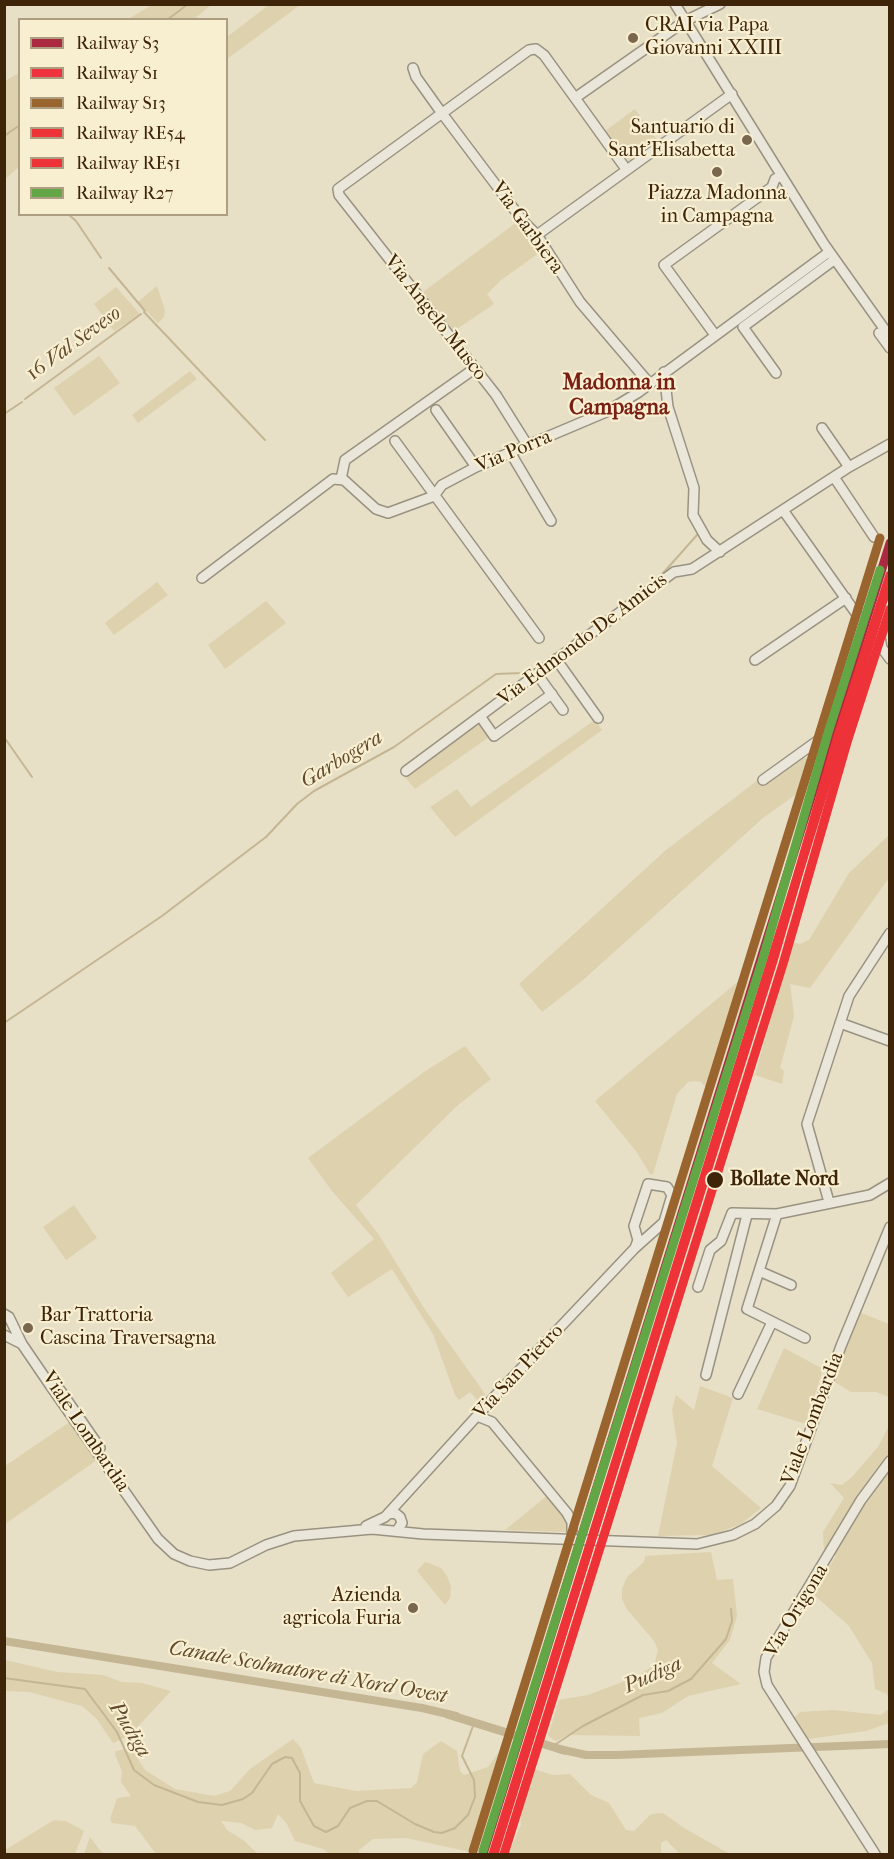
<!DOCTYPE html>
<style>
body{margin:0}
#map{position:relative;width:894px;height:1859px;overflow:hidden;background:#e7dfc6;font-family:"IM FELL French Canon",serif}
canvas{display:block}
.frame{position:absolute;inset:0;border:6px solid #3e250a;pointer-events:none}
.legend{position:absolute;left:18px;top:18px;width:210px;height:198px;box-sizing:border-box;background:#f8efd1;border:2px solid #ae9e81;margin:0;padding:8px 10px;list-style:none;font-size:18px;color:#3e250a}
.legend li{display:flex;align-items:center;gap:12px;height:30px}
.legend b{width:30px;border:2px solid #ae9e81}
</style>
<div id="map">
<canvas width="894" height="1859"></canvas>
<div class="frame"></div>
<ul class="legend">
<li><b style="height:8px;background:#ab2a42"></b>Railway S3</li>
<li><b style="height:8px;background:#ee333e"></b>Railway S1</li>
<li><b style="height:8px;background:#99642e"></b>Railway S13</li>
<li><b style="height:8px;background:#ee3338"></b>Railway RE54</li>
<li><b style="height:8px;background:#ee3338"></b>Railway RE51</li>
<li><b style="height:8px;background:#63a646"></b>Railway R27</li>
</ul>
</div>
<script>
const c = document.querySelector('canvas').getContext('2d');
c.lineJoin = 'round';
function fillPath(path, color) { c.fillStyle = color; c.fill(path, 'evenodd'); }
const poly = rows => new Path2D(rows.map(r => 'M' + r).join(''));
function stroke(path, color, width, dash) { c.strokeStyle = color; c.lineWidth = width; c.lineCap = dash ? 'butt' : 'round'; c.setLineDash(dash || []); c.stroke(path); }
function label(font, color, halo, rows, align = 'center') {
  c.font = font + ' "IM FELL French Canon",serif'; c.lineWidth = 4.5; c.setLineDash([]); c.textBaseline = 'middle'; c.strokeStyle = halo; c.fillStyle = color; for (const [text, x, y, turn = 0] of rows) {
    c.save(); c.translate(x, y); c.rotate((+turn || 0) * Math.PI / 180); c.textAlign = isNaN(turn) ? turn : align; if (halo) c.strokeText(text, 0, 0); c.fillText(text, 0, 0); c.restore();
  }
}
fillPath(poly([
 [270,4,300,5,227,59,227,37],
 [152,5,152,4,211,5,194,19,128,19],
 [19,73,19,167,5,179,5,81],
 [635,109,657,140,629,161,605,131],
 [517,222,539,253,501,280,487,294,494,304,454,331,423,292],
 [157,286,165,310,164,317,158,323,138,302],
 [116,287,140,314,114,331,94,304],
 [99,356,120,383,74,416,54,388],
 [190,371,197,379,138,423,132,415],
 [157,582,168,595,114,635,105,623],
 [266,601,286,623,225,669,208,645],
 [595,720,602,730,455,837,430,807,457,789,471,807],
 [479,722,489,737,415,789,404,776],
 [800,757,816,761,809,785,763,818,583,980,542,1012,519,984,666,850,758,780,762,785],
 [889,835,889,878,810,988,790,984,794,1016,780,1068,784,1071,782,1084,755,1075,792,942,800,944,809,940,849,873],
 [741,979,749,981,712,1094,701,1082,695,1081,688,1082,677,1094,653,1174,650,1174,636,1151,595,1101],
 [465,1046,491,1079,458,1105,356,1205,379,1235,424,1308,485,1394,481,1404,470,1392,459,1400,455,1395,433,1334,392,1269,348,1297,331,1273,374,1239,332,1191,308,1158,424,1072],
 [74,1205,97,1238,66,1260,43,1227],
 [859,1312,889,1324,889,1397,876,1392,851,1392,833,1381],
 [784,1348,823,1369,806,1424,757,1409],
 [700,1386,733,1398,712,1466,761,1508,741,1524,712,1535,658,1536,677,1443,672,1410,676,1395,694,1410],
 [71,1421,97,1460,5,1524,5,1466],
 [889,1426,888,1529,889,1702,887,1694,875,1689,872,1663,849,1626,812,1593,836,1556,824,1549,823,1532,844,1498,830,1483,842,1485,852,1477,878,1447],
 [548,1495,567,1520,568,1532,505,1530],
 [711,1552,717,1580,733,1579,737,1616,730,1640,712,1663,741,1684,688,1696,662,1713,639,1718,640,1736,568,1735,556,1741,548,1736,559,1700,588,1695,638,1676,654,1665,658,1650,654,1641,626,1608,622,1599,622,1589,627,1577,644,1562,645,1556],
 [425,1562,441,1568,447,1576,451,1587,450,1598,445,1605,417,1571],
 [5,1660,57,1672,103,1675,122,1682,142,1683,171,1691,130,1735,113,1743,96,1718,82,1706,29,1692,5,1691],
 [889,1709,889,1723,866,1731,808,1739,794,1718,800,1712,833,1710,881,1715],
 [293,1739,301,1748,314,1783,356,1791,411,1788,417,1782,423,1754,441,1741,457,1751,460,1771,464,1775,488,1767,504,1745,509,1745,512,1750,500,1772,499,1788,484,1821,475,1853,406,1838,373,1839,359,1850,359,1854,329,1854,323,1849,295,1841,287,1824,278,1814,272,1828,255,1830,241,1823,221,1821,227,1830,243,1840,258,1854,156,1854,135,1826,112,1823,110,1819,117,1798,131,1796,121,1782,122,1771,115,1755,116,1751,131,1748,145,1770,175,1789,214,1796,230,1791,250,1769],
 [534,1769,553,1775,570,1774,591,1795,609,1803,626,1830,634,1831,651,1814,663,1813,684,1828,730,1854,680,1854,666,1840,661,1843,661,1854,508,1854,521,1825,520,1810,527,1776],
 [54,1820,66,1821,84,1831,75,1854,5,1854,5,1850],
 [90,1837,99,1849,104,1854,84,1854]
]), '#ded1ae');
fillPath(poly([
 [448,1710,567,1747,565,1755,445,1718]
]), '#c5b693');
fillPath(poly([
 [518,1731,538,1737,535,1747,515,1740]
]), '#e7dfc6');
stroke(poly([
 [167,20,188,4],
 [4,136,20,125],
 [68,214,76,221,101,258],
 [109,268,145,311],
 [144,312,265,440],
 [25,399,141,314],
 [4,414,22,402],
 [632,598,665,571,697,535],
 [4,737,32,777],
 [4,1023,162,916,266,837,297,804,314,791,394,747,496,674,521,673,536,669],
 [4,1678,85,1689,117,1732,134,1770,154,1785,198,1802,222,1805,243,1799,252,1793,272,1764,285,1757,292,1758,300,1773,300,1801,314,1826,326,1832,338,1826,350,1808,367,1801,377,1801,415,1824,434,1832,442,1833,455,1828,468,1815,475,1797,474,1780,462,1756,473,1726],
 [556,1744,583,1726,643,1695,668,1691,691,1679,726,1639,732,1621,731,1609]
]), '#c5b693', 2);
stroke(poly([
 [4,1641,422,1708,456,1716],
 [559,1749,586,1755,617,1755,890,1744]
]), '#c5b693', 8);
const minor = poly([
 [675,4,824,244,890,337],
 [413,68,416,77,441,112,523,221,537,235,580,302,649,383],
 [575,98,626,169],
 [537,235,732,94],
 [879,333,890,348],
 [715,335,664,265,772,187,775,179,781,176],
 [664,372,668,407,694,488,693,515,707,540,720,552],
 [776,373,743,327,834,260],
 [436,410,476,467],
 [822,428,849,467],
 [395,441,539,638],
 [528,446,496,395,339,195,338,189,529,50,536,49,544,55,575,98,685,21,720,4],
 [510,452,551,521],
 [834,477,874,537],
 [341,479,345,460,474,369],
 [202,578,333,479,344,480,376,509,388,513,434,496,442,485,476,467,606,412,639,392,829,252],
 [890,605,880,637,882,648,890,659],
 [556,659,598,718],
 [755,660,846,598],
 [537,674,563,710],
 [480,716,494,736,552,694],
 [406,771,674,572,692,569,849,467,890,444],
 [763,780,820,739,858,616,783,510],
 [840,1023,890,1041],
 [829,1202,807,1124,849,996,890,933],
 [777,1214,747,1309,805,1338],
 [759,1271,791,1285],
 [698,1287,710,1250,721,1241,732,1213,777,1214,870,1195,890,1183],
 [4,1314,9,1317,22,1344,52,1388,158,1539,174,1554,190,1561,209,1565,230,1563,266,1545,294,1536,372,1529,423,1534,697,1544,733,1535,755,1524,776,1506,790,1486,841,1346,890,1227],
 [4,1335,22,1344],
 [706,1375,747,1215],
 [60,1390,100,1448],
 [738,1394,772,1322],
 [477,1416,492,1422,567,1513,572,1522,572,1531],
 [388,1514,395,1513,400,1517,402,1523,398,1529],
 [366,1526,385,1517,497,1394,635,1248,664,1222,672,1195,667,1187,648,1184,634,1226,638,1240,635,1248],
 [875,1854,767,1685,764,1672,766,1658,861,1500,890,1461]
]);
stroke(minor, '#999281', 12);
stroke(minor, '#eae7da', 9);
stroke(poly([
 [483,1854,890,543]
]), '#ab2a42', 9);
stroke(poly([
 [494,1854,890,578]
]), '#ee333e', 9);
stroke(poly([
 [473,1851,880,538]
]), '#99642e', 9);
stroke(poly([
 [493,1854,773,961,838,736,890,575]
]), '#ee3338', 9);
stroke(poly([
 [504,1854,783,964,848,739,890,609]
]), '#ee3338', 9);
stroke(poly([
 [483,1851,763,958,828,733,880,570]
]), '#63a646', 9);
for (const [x, y, r, color] of [
 [633,38,6,"#79664c"],
 [747,140,6,"#79664c"],
 [717,172,6,"#79664c"],
 [715,1180,9,"#3e250a"],
 [28,1328,6,"#79664c"],
 [413,1608,6,"#79664c"]
]) { const dot = new Path2D(); dot.arc(x, y, r, 0, 2 * Math.PI); c.fillStyle = color; c.fill(dot); stroke(dot, '#f8efd1', 2); }
label('20px', '#3e250a', '#f8efd1', [
 ["CRAI via Papa",645,26],
 ["Giovanni XXIII",645,49],
 ["Santuario di",735,128,"right"],
 ["Sant'Elisabetta",735,151,"right"],
 ["Piazza Madonna",717,194,"center"],
 ["in Campagna",717,217,"center"],
 ["Bar Trattoria",40,1316],
 ["Cascina Traversagna",40,1339],
 ["Azienda",401,1596,"right"],
 ["agricola Furia",401,1619,"right"]
], 'left');
label('20px', '#3e250a', '#f8efd1', [
 ["Via Garbiera",527,228,54],
 ["Via Angelo Musco",435,318,52],
 ["Via Porra",514,452,-23],
 ["Via Edmondo De Amicis",583,640,-37],
 ["Via San Pietro",519,1372,-47],
 ["Viale Lombardia",813,1419,-69],
 ["Viale Lombardia",85,1432,56],
 ["Via Origona",797,1611,-59]
]);
label('bold 20px', '#3e250a', '#f8efd1', [
 ["Bollate Nord",730,1180]
], 'left');
label('italic 21px', '#624b2c', '#f8efd1', [
 ["16 Val Seveso",74,344,-36],
 ["Garbogera",342,760,-31],
 ["Canale Scolmatore di Nord Ovest",308,1673,10],
 ["Pudiga",653,1676,-24],
 ["Pudiga",129,1730,59]
]);
label('bold 22px', '#7a1f14', '#f8efd1', [
 ["Madonna in",619,384],
 ["Campagna",619,409]
]);
</script>
